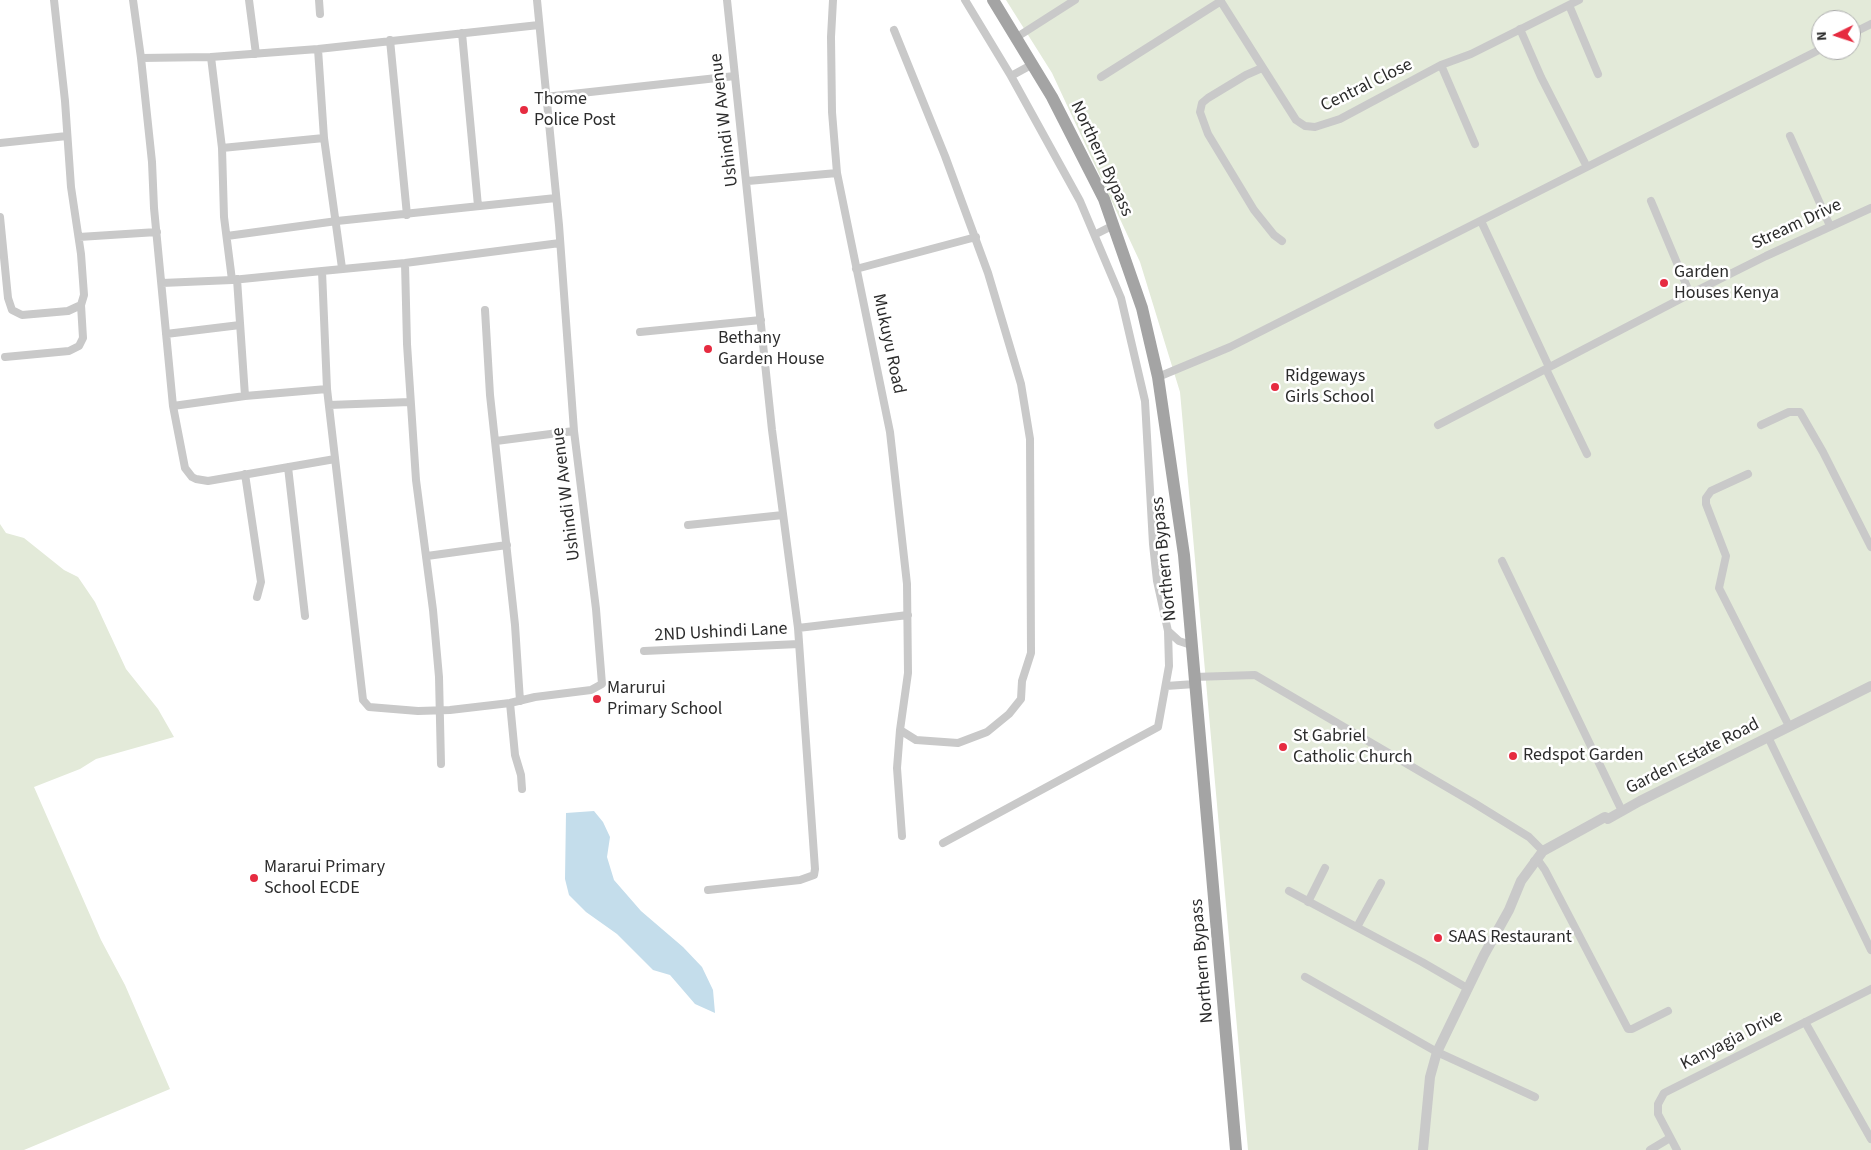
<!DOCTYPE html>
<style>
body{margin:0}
#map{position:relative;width:1871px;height:1150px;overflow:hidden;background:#fff;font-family:"Source Sans 3",sans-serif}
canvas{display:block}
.north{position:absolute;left:1811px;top:10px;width:50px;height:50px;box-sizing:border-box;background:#fff;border:1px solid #ababab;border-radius:50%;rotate:266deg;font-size:14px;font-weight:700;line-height:20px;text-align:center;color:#2c2c2c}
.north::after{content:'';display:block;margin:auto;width:18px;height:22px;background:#e62b40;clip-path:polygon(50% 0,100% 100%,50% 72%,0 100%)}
</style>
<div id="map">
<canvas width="1871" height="1150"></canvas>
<div class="north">N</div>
</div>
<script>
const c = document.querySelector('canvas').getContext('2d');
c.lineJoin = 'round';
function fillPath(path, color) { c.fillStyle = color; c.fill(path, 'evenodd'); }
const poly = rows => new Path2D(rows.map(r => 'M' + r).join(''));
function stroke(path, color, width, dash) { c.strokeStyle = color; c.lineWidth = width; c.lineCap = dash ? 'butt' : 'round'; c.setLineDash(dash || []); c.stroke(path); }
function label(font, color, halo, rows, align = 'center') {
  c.font = font + ' "Source Sans 3",sans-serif'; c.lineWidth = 5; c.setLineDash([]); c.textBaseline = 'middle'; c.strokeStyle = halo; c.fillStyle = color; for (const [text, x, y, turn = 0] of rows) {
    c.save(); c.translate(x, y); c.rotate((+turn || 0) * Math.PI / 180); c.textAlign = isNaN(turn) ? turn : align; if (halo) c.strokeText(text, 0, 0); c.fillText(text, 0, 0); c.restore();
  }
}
fillPath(poly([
 [1006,0,1871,0,1871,1150,1248,1150,1180,392,1140,262,1052,73],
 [1821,20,1851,20,1851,50,1821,50],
 [0,524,6,533,24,538,64,570,78,577,95,602,126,669,158,709,174,737,96,759,80,769,34,787,101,940,125,985,170,1089,24,1150,0,1150]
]), '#e3ead9');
fillPath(poly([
 [594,811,603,822,610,837,607,857,614,880,641,911,683,947,702,967,713,990,715,1013,695,1004,670,975,653,970,617,934,586,912,569,895,565,879,566,813]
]), '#c4ddeb');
stroke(poly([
 [133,0,141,58,211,57,318,49,539,25],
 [249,0,256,54],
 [319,0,320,14],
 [537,0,559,225,574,431,596,609,602,684,591,690,535,697,510,703,450,710,418,711,369,707,363,700,327,389,322,271,405,263,560,243],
 [833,0,831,37,832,112,837,173,890,432,907,584,908,673,900,730,916,740,958,743,987,732,1009,714,1021,699,1022,681,1031,653,1030,439,1021,384,988,273,945,156,894,30],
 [965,0,1011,76,1080,201,1121,298,1145,401,1153,544,1157,581,1168,631,1179,641,1191,645],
 [1220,0,1296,120,1305,126,1315,127,1340,119,1441,65,1471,54,1579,0],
 [1569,5,1598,74],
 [1520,29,1541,77,1587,167],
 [462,33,478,206],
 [1851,34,1871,24],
 [1017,37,1075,0],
 [390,40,407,215],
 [318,49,324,138,342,268],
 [211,57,222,148,324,138],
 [141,58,152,162,154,208,173,406,245,396,327,389],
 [1441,65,1475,144],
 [1262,68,1246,75,1208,98,1202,103,1200,112,1208,134,1254,210,1274,235,1282,241],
 [1011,76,1033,64],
 [1101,77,1221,1],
 [545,97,735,76],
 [1790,136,1830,226],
 [0,143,67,136],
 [222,148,224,217,232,280],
 [748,181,837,173],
 [1651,201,1690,294],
 [0,217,8,298,12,310,22,315,68,311,81,305,84,295,81,254,71,187,65,101,54,0],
 [1481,221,1549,367],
 [1096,234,1114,225],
 [227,236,337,221,556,198],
 [79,237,157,232],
 [405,263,407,344,416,480,433,610,439,677,441,764],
 [856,269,976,237],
 [237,279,245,396],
 [162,283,232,280,322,271],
 [485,310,490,395,515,625,520,701],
 [640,332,761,320],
 [166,334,240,325],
 [5,357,69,351,79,346,83,338,81,305],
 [1546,369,1587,454],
 [1158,377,1230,347,1821,49],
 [329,405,410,402],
 [173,406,185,468,192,477,196,479,208,481,335,459],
 [1438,425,1690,294,1766,256,1871,208],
 [1761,425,1789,412,1800,412,1823,452,1871,547],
 [496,441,574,431],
 [288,467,305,616],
 [245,474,261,582,257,597],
 [1748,474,1711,491,1706,498,1706,504,1726,556,1719,588,1789,726],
 [688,525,783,515],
 [427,556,507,545],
 [1502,561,1622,811],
 [798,628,908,615],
 [644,651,799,644],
 [1194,677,1255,675,1474,803,1529,837,1543,851],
 [1166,686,1195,684],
 [510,703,515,755,521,775,522,789],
 [900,730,897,768,902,836],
 [1768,737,1871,950],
 [943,843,1158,727,1169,666,1168,631],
 [1534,861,1540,863,1545,870,1628,1029,1632,1029,1668,1011],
 [708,890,800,880,814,875,815,869,798,628,772,430,727,0],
 [1289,891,1422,962,1467,988],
 [1308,902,1325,868],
 [1357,927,1381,883],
 [1305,977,1437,1052,1535,1097],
 [1805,1022,1871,1139],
 [1650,1150,1670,1138],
 [1677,1150,1658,1114,1658,1104,1664,1093,1871,989]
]), '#c9c9c9', 8);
stroke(poly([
 [1423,1150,1430,1077,1437,1052,1484,955,1509,910,1521,881,1543,851,1605,817,1608,819,1640,801,1871,686]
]), '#c9c9c9', 10);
stroke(poly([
 [993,0,1052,97,1104,199,1142,308,1158,377,1184,555,1236,1150]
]), '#a4a4a4', 12);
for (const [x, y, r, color] of [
 [524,110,5,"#e62b40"],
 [1664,283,5,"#e62b40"],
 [708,349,5,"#e62b40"],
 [1275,387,5,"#e62b40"],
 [597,699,5,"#e62b40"],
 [1283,747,5,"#e62b40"],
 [1513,756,5,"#e62b40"],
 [254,878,5,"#e62b40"],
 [1438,938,5,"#e62b40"]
]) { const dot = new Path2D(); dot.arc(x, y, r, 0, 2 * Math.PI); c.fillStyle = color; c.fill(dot); stroke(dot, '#fff', 2); }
label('18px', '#2c2c2c', '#fff', [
 ["Central Close",1367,86,-26],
 ["Ushindi W Avenue",725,120,-97],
 ["Northern Bypass",1101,159,65],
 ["Stream Drive",1797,225,-25],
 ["Mukuyu Road",888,344,78],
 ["Ushindi W Avenue",567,494,-97],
 ["Northern Bypass",1165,559,-96],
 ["2ND Ushindi Lane",721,633,-3],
 ["Garden Estate Road",1693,757,-27],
 ["Northern Bypass",1203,961,-95],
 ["Kanyagia Drive",1732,1041,-27]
]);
label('18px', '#2c2c2c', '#fff', [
 ["Thome",534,100],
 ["Police Post",534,121],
 ["Garden",1674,273],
 ["Houses Kenya",1674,294],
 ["Bethany",718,339],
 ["Garden House",718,360],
 ["Ridgeways",1285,377],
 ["Girls School",1285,398],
 ["Marurui",607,689],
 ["Primary School",607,710],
 ["St Gabriel",1293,737],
 ["Catholic Church",1293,758],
 ["Redspot Garden",1523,756],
 ["Mararui Primary",264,868],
 ["School ECDE",264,889],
 ["SAAS Restaurant",1448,938]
], 'left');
</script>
